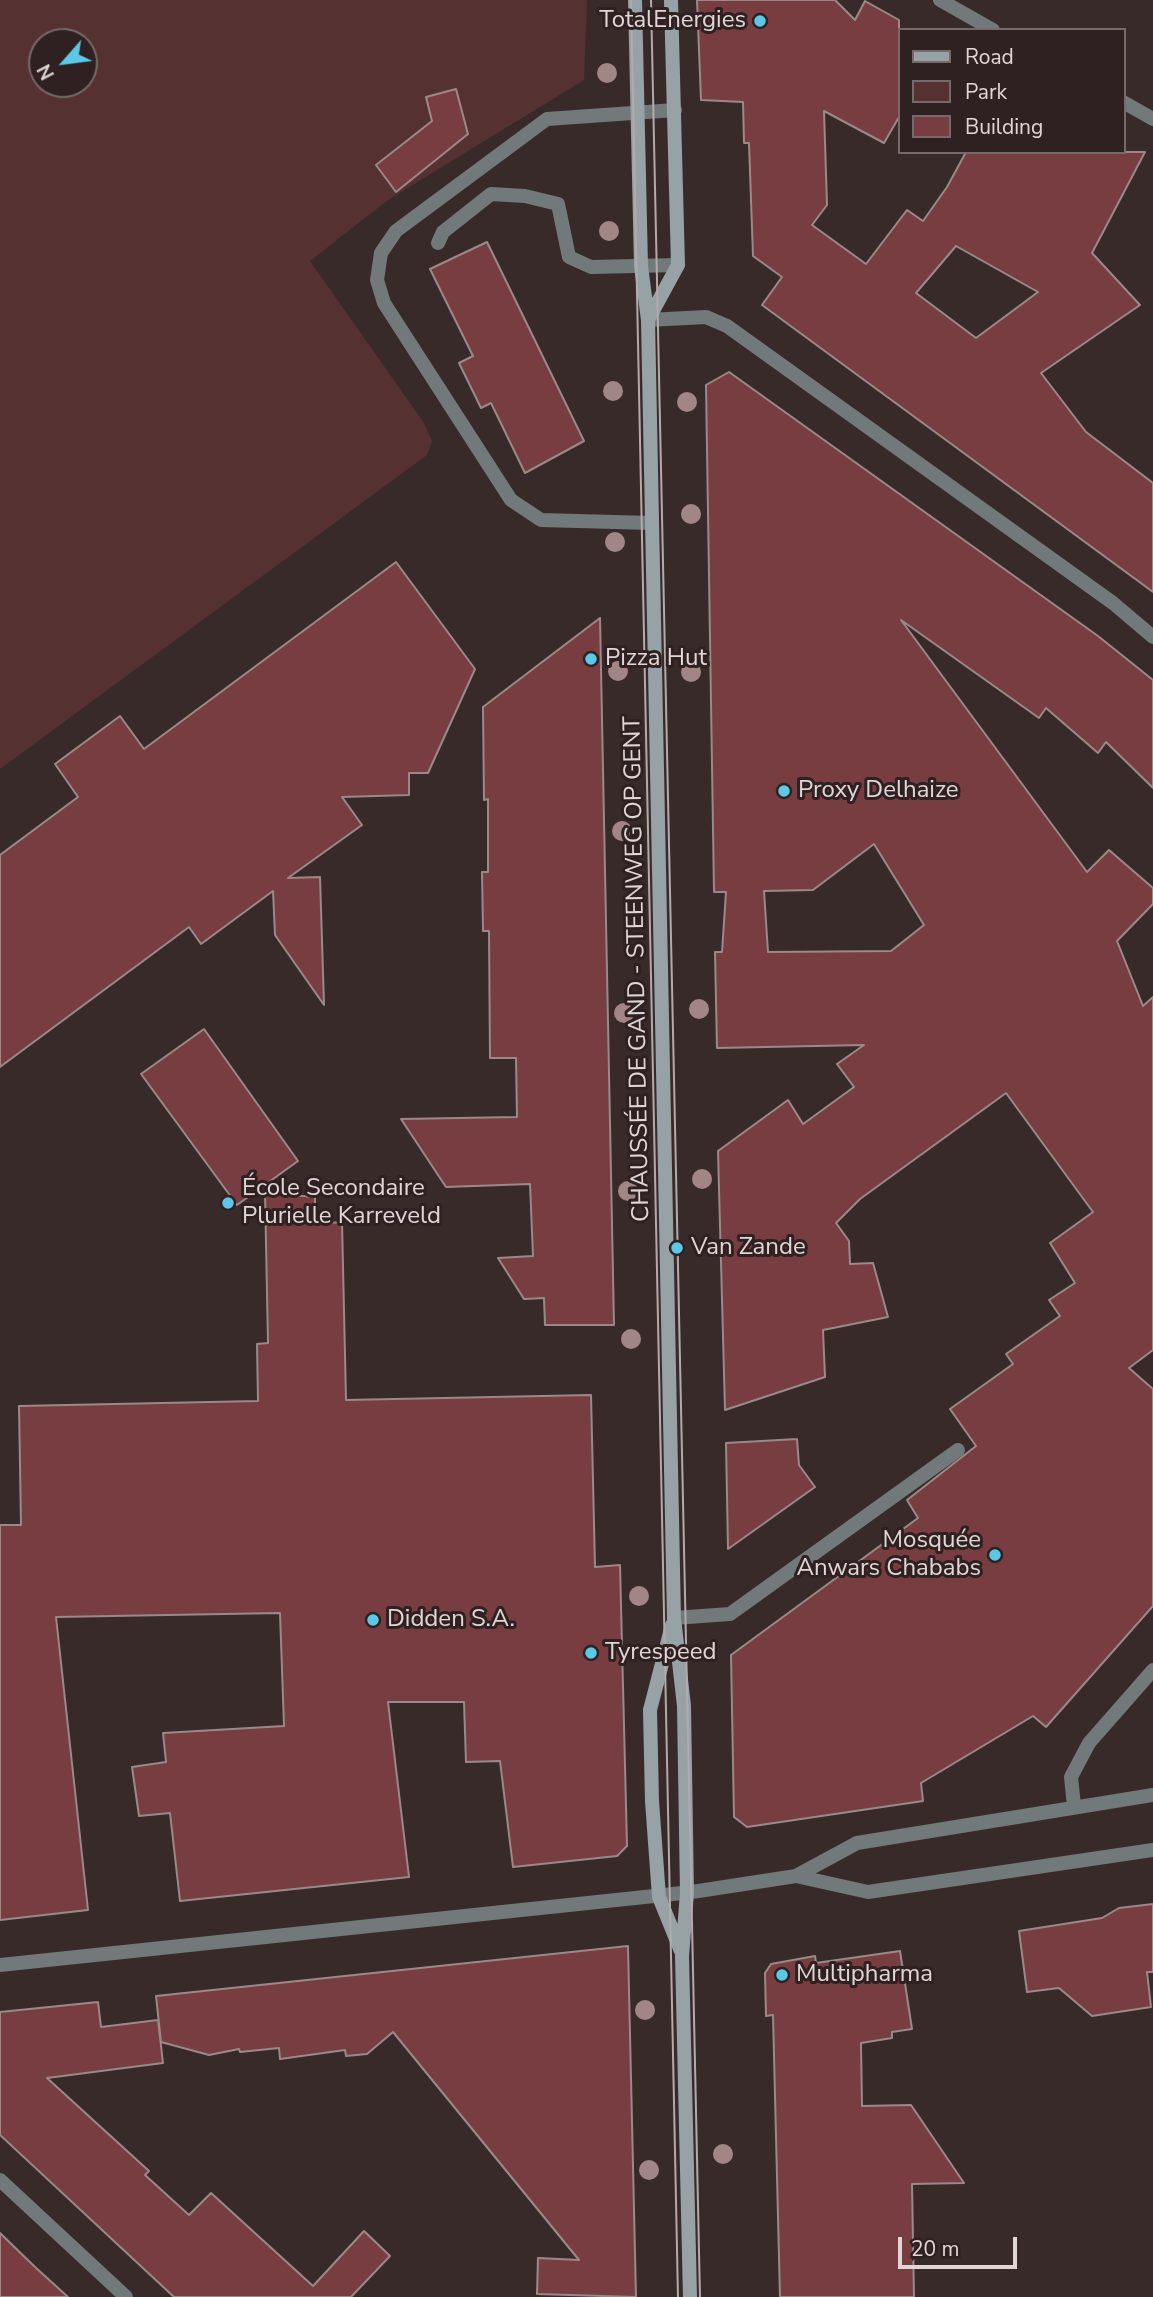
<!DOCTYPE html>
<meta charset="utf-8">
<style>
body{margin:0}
#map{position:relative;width:1153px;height:2297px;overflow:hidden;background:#392a2a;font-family:"Nunito Sans",sans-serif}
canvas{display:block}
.legend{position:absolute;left:898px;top:28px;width:228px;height:126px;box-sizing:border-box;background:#2f2021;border:2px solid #766969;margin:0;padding:9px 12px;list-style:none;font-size:21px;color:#e0d6d6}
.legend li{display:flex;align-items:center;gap:14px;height:35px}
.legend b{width:35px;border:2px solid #766969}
.north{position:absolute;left:28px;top:28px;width:70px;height:70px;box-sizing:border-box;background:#2f2021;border:2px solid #766969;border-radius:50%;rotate:242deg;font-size:19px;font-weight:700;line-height:28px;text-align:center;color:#e0d6d6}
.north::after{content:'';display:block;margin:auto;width:24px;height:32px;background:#5ac8e6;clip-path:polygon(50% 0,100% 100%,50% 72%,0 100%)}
.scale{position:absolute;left:898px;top:2237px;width:119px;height:32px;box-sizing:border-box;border:4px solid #e0d6d6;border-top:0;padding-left:9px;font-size:21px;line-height:24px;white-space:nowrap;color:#e0d6d6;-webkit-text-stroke:5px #2f2021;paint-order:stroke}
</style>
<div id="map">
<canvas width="1153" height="2297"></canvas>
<ul class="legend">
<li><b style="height:9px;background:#96a2a6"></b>Road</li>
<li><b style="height:19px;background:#563132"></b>Park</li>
<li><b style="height:19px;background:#783d41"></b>Building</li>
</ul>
<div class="north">N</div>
<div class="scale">20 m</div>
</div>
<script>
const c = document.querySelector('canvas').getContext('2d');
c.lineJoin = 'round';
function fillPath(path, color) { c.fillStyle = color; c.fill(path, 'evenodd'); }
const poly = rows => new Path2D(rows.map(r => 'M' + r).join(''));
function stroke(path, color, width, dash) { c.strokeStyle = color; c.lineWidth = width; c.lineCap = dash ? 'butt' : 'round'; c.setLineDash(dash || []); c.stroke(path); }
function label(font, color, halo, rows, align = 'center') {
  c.font = font + ' "Nunito Sans",sans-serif'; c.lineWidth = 6; c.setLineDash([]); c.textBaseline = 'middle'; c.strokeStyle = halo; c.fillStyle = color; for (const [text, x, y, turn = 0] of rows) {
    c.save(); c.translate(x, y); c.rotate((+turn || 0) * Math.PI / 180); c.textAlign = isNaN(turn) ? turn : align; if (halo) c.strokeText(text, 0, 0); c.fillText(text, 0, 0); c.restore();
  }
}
fillPath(poly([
 [0,0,587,0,584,80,388,200,310,261,424,423,432,441,427,455,0,769],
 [42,42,84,42,84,84,42,84]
]), '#563132');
const building = poly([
 [697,0,835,0,855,20,865,1,899,20,899,117,884,143,824,111,827,205,812,225,866,264,907,210,923,221,947,187,966,152,1145,152,1092,253,1140,305,1041,373,1086,432,1153,483,1153,592,762,305,782,277,753,256,749,143,744,143,743,102,701,100,697,0],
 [956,246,1038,292,976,338,916,293,956,246],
 [456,89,468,134,396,192,376,165,432,121,426,97,456,89],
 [487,242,584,441,525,473,491,403,481,408,459,363,473,356,430,269,487,242],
 [729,372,1098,636,1153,680,1153,788,1106,742,1098,753,1046,708,1039,718,901,620,1087,872,1109,850,1153,888,1153,904,1117,941,1143,1006,1153,997,1153,1350,1129,1368,1153,1389,1153,1606,1046,1727,1033,1716,921,1783,923,1801,747,1827,734,1817,731,1655,918,1518,907,1500,976,1446,950,1409,1013,1364,1006,1354,1060,1316,1049,1300,1075,1283,1050,1243,1093,1212,1006,1093,860,1199,836,1223,849,1241,850,1264,873,1263,888,1317,823,1330,825,1377,725,1410,718,1151,788,1100,803,1124,854,1087,837,1064,864,1045,717,1048,715,952,722,952,726,892,714,892,706,385,729,372],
 [874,844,924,925,891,951,768,952,764,891,813,890,874,844],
 [396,562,475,669,428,773,409,773,409,795,342,797,362,825,288,878,320,877,324,1005,275,935,273,891,201,944,189,927,0,1067,0,855,78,797,55,764,120,716,144,749,396,562],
 [600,618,614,1325,545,1325,544,1298,524,1299,498,1258,533,1256,530,1184,446,1187,401,1119,517,1117,516,1058,490,1058,489,931,483,931,482,872,488,872,488,799,484,800,483,707,600,618],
 [204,1029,298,1161,237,1205,141,1074,204,1029],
 [265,1193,315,1197,315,1224,342,1222,346,1400,591,1395,595,1567,620,1565,627,1846,617,1856,513,1867,500,1761,466,1762,464,1702,388,1702,409,1877,180,1901,170,1813,139,1816,132,1767,166,1762,163,1733,284,1726,280,1613,56,1617,88,1910,0,1920,0,1525,21,1525,19,1406,258,1401,257,1344,268,1343,265,1193],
 [797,1439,799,1465,815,1487,728,1549,726,1443,797,1439],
 [1153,1904,1153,1972,1147,1972,1151,2007,1092,2016,1059,1988,1027,1992,1019,1931,1102,1918,1119,1908,1153,1904],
 [628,1946,636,2297,537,2294,538,2258,579,2260,393,2032,367,2054,346,2056,345,2050,280,2059,279,2048,240,2052,239,2049,209,2055,161,2042,156,1996,628,1946],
 [900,1951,912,2029,892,2032,892,2038,861,2043,862,2106,911,2105,964,2183,912,2184,914,2297,780,2297,773,2015,766,2016,765,1973,771,1964,815,1956,816,1963,900,1951],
 [98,2002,101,2027,158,2020,163,2063,47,2078,149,2171,145,2175,189,2215,211,2193,313,2286,364,2231,390,2256,351,2297,174,2297,0,2135,0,2012,98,2002],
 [0,2233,35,2267,68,2297,0,2297,0,2233]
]);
fillPath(building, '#783d41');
stroke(building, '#9b8989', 2);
stroke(poly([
 [438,243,443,232,491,194,525,196,558,204,569,257,591,267,678,265],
 [651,523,541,520,511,500,384,303,377,280,381,253,396,231,547,119,675,110],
 [674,1618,730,1614,958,1450]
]), '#71797b', 14);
stroke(poly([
 [940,0,993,30],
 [1123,102,1153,119],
 [648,320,706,317,727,326,1113,603,1153,637],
 [1074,1806,1071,1777,1089,1743,1153,1670],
 [796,1876,868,1892,1153,1850],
 [0,1965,692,1892,796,1876,857,1843,1153,1795],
 [0,2180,126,2297]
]), '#71797b', 14);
stroke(poly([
 [635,0,641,266,648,320,674,1618,684,1706,687,1893,682,1956,690,2297],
 [648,320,678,265,671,0],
 [672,1625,650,1710,652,1801,659,1897,681,1951]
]), '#96a2a6', 14);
stroke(poly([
 [631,0,678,2297],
 [651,0,700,2297]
]), '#b5aaaa', 2);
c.fillStyle = '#a28585';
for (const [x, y] of [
 [607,73],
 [609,231],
 [613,391],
 [687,402],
 [691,514],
 [615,542],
 [618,671],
 [691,672],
 [622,831],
 [699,1009],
 [624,1013],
 [702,1179],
 [628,1191],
 [631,1339],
 [639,1596],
 [645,2010],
 [723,2154],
 [649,2170]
]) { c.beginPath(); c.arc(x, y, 10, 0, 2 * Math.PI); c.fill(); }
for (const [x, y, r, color] of [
 [760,21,7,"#5ac8e6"],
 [591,659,7,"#5ac8e6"],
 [784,791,7,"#5ac8e6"],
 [228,1203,7,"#5ac8e6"],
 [677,1248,7,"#5ac8e6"],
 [995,1555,7,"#5ac8e6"],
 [373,1620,7,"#5ac8e6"],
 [591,1653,7,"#5ac8e6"],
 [782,1975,7,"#5ac8e6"]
]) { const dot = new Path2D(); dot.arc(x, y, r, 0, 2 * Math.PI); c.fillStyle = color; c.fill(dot); stroke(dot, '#2f2021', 2.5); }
label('24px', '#e0d6d6', '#2f2021', [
 ["TotalEnergies",746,21,"right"],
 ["Pizza Hut",605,659],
 ["Proxy Delhaize",798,791],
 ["École Secondaire",242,1189],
 ["Plurielle Karreveld",242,1217],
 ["Van Zande",691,1248],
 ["Mosquée",981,1541,"right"],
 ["Anwars Chababs",981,1569,"right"],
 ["Didden S.A.",387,1620],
 ["Tyrespeed",605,1653],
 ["Multipharma",796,1975]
], 'left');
label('24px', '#e0d6d6', '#2f2021', [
 ["CHAUSSÉE DE GAND - STEENWEG OP GENT",638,969,-91]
]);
</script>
